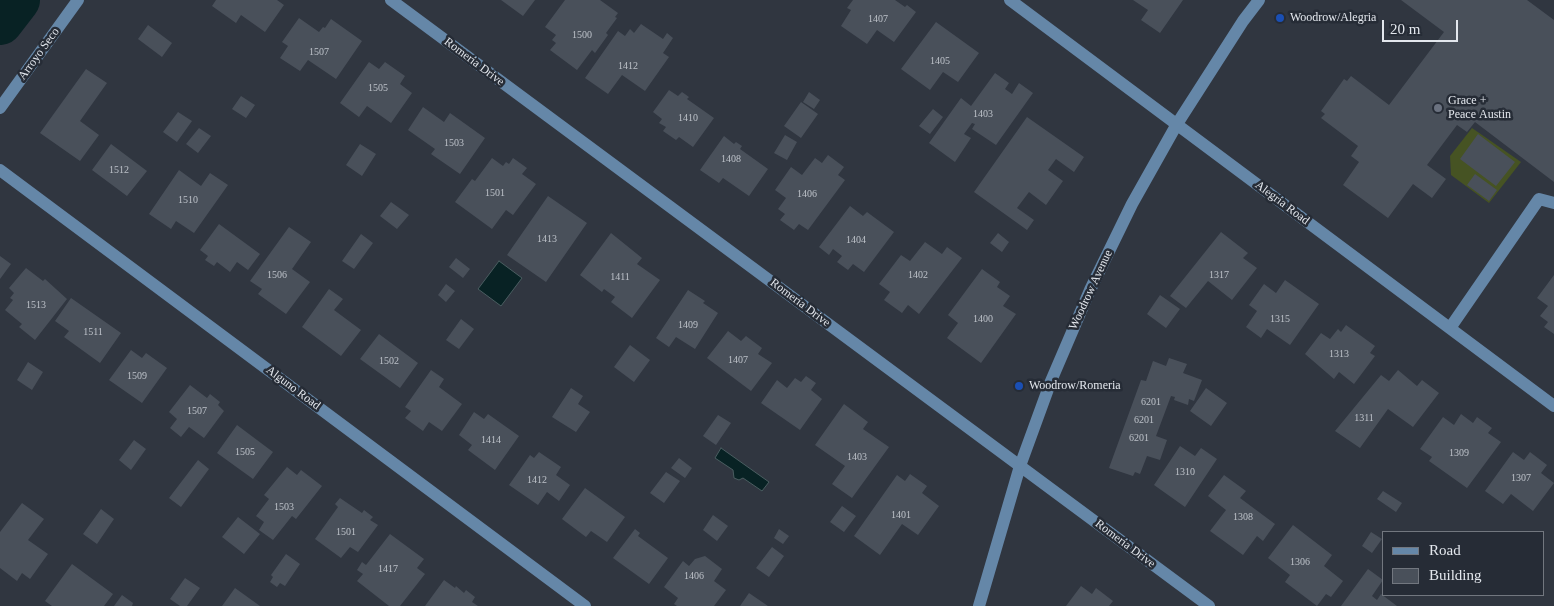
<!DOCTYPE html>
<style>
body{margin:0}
#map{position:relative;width:1554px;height:606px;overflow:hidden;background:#303640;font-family:Georgia,serif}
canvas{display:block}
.legend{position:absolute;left:1382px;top:531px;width:162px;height:65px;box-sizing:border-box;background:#262c36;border:1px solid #72777f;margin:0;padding:6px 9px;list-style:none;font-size:15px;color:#e3e7ed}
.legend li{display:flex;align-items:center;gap:10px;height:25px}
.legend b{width:25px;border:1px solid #72777f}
.scale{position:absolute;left:1382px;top:20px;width:76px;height:22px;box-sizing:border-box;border:2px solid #e3e7ed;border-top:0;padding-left:6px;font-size:15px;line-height:18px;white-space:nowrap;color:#e3e7ed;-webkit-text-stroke:4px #262c36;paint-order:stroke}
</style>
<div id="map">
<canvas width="1554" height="606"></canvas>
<ul class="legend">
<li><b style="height:6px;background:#6587a8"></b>Road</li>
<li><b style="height:14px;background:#49505a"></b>Building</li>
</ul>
<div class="scale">20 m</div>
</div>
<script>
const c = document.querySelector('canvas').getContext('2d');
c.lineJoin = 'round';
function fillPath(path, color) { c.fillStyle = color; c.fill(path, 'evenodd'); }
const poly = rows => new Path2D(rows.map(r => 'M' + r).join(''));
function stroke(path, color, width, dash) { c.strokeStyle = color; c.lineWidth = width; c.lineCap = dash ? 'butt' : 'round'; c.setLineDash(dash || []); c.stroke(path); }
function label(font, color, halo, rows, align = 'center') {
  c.font = font + ' Georgia,serif'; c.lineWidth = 5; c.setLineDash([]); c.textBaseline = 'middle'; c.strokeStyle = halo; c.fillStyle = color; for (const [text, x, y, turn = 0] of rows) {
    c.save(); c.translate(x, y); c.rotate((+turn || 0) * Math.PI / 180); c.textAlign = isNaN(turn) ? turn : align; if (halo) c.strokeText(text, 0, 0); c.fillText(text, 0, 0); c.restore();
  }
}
fillPath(poly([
 [1472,128,1521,162,1489,203,1451,175,1450,156]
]), '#465323');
const water = poly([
 [499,261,522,278,501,306,478,289,499,261],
 [721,448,769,482,762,491,743,478,739,480,734,478,733,470,715,458,721,448]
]);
fillPath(water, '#082224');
stroke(water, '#4a5d60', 1);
stroke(poly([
 [0,22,17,0]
]), '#082224', 46);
fillPath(poly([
 [216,0,277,0,284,5,265,32,241,15,236,23,212,6],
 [501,0,535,0,523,16],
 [565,0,600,0,618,13,615,17,617,18,606,33,608,35,595,53,592,50,577,70,550,50,556,43,552,40,556,35,545,27],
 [853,0,895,0,905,7,907,5,916,12,894,42,877,30,867,44,841,26,851,10,847,8],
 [1133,0,1183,0,1160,33,1141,20,1148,10],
 [1401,0,1527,0,1554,20,1554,182,1475,122,1467,132,1457,125,1427,165,1446,179,1432,198,1413,184,1388,218,1343,185,1359,162,1351,156,1358,146,1321,118,1325,114,1321,111,1344,79,1347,81,1351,76,1389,105,1444,32],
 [299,18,319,32,323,27,325,28,331,19,362,41,336,79,308,60,300,71,280,58,288,46,282,42],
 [936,22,979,53,958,82,943,72,930,90,901,69],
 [641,24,663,39,667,33,673,38,663,53,669,57,645,91,622,75,608,94,585,78,618,31,625,36,630,29,634,33],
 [148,25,172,43,162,57,138,39],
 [369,62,379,69,385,62,405,76,400,84,412,93,391,123,367,106,359,117,340,103],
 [86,69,107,83,80,121,99,135,80,161,40,133],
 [995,73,1009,83,1005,89,1012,94,1019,83,1033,93,996,145,972,129,975,124,972,123,964,134,971,138,955,162,929,143,961,98,971,106],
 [669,90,678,96,682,92,689,97,687,99,714,118,693,147,679,137,676,140,663,131,666,127,659,123,662,119,653,112],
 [809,92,820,100,814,109,803,102],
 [241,96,255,105,246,118,232,109],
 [801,102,818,114,801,138,784,126],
 [423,107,444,122,450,113,485,138,460,174,431,154,435,149,408,130],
 [933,109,943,117,930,134,919,126],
 [178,112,192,121,177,142,163,132],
 [1027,117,1084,157,1074,172,1056,159,1048,170,1063,181,1046,205,1029,192,1017,208,1034,220,1027,230,974,192],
 [199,128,211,136,198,153,186,144],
 [1478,134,1515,162,1496,186,1460,159],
 [785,135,797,142,787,160,774,153],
 [724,136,734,144,736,142,742,146,740,149,768,169,749,196,723,178,719,183,700,170],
 [111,144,147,171,127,196,92,170],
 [360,144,376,154,362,176,346,165],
 [828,155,844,167,838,175,845,180,808,230,799,224,794,230,780,220,785,214,778,209,786,198,775,190,791,167,802,175,815,158,822,163],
 [492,158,503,166,506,162,509,164,513,158,527,168,522,174,536,184,513,215,506,210,492,229,455,202,472,179,475,181],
 [179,170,201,186,210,173,228,185,194,233,176,221,171,229,149,214],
 [1475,174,1497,190,1489,201,1467,185],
 [548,196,587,223,546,282,507,255],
 [391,202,409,215,397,229,380,216],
 [850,206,863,216,867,212,894,232,864,272,853,264,848,270,837,262,842,256,833,249,829,255,819,247],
 [219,224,260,254,248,270,237,262,230,272,217,262,214,266,205,260,208,256,200,250],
 [289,227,311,242,292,269,310,282,286,314,258,294,262,289,250,281],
 [1221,232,1248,253,1243,258,1257,268,1232,300,1208,281,1186,308,1170,296],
 [611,233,642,258,637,264,660,280,632,318,611,302,615,297,604,289,602,292,580,275],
 [998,233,1009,242,1002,252,990,243],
 [361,234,373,243,354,269,342,261],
 [925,242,942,254,947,247,962,258,919,314,908,305,902,313,884,300,890,292,879,284,901,255,910,261],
 [0,256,11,264,0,279],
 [456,258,470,269,463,278,449,267],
 [26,268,43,281,45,279,67,299,35,340,19,327,22,324,5,310,13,300,10,298,14,293,9,288],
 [982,269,1000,282,997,287,1010,296,1003,306,1016,314,981,363,947,338,958,323,948,315],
 [1554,275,1554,334,1544,327,1548,322,1540,316,1548,306,1537,298],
 [1285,280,1319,304,1290,345,1267,329,1261,338,1246,327,1257,311,1249,305,1264,284,1276,293],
 [446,284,455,291,446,302,438,295],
 [329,289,343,299,334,310,361,330,341,356,302,327],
 [688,290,705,301,703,303,718,313,695,349,676,337,669,347,656,338],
 [1160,295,1180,309,1166,328,1147,314],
 [71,298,121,333,100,363,64,337,69,331,55,321],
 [461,319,474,329,459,349,446,340],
 [1346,325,1375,346,1370,353,1375,356,1354,384,1339,372,1334,379,1305,354,1321,333,1330,339,1338,329,1341,332],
 [728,331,741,341,746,336,762,348,758,354,772,363,751,391,707,358],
 [379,334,418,363,400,388,360,359],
 [630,345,650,360,634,382,614,367],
 [131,350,142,358,146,353,167,368,142,403,109,380],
 [1169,358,1187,364,1183,373,1202,380,1194,401,1189,399,1188,405,1174,400,1175,397,1171,396,1156,436,1167,440,1160,460,1147,456,1140,474,1135,472,1133,476,1109,468,1141,380,1146,381,1153,361,1166,366],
 [28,362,43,372,32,390,17,380],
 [431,370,444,379,439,387,462,404,442,431,429,422,423,431,405,418,411,411,405,407],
 [1398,370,1417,386,1422,380,1439,393,1413,427,1388,409,1360,448,1335,431,1381,375,1389,381],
 [806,376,816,383,811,390,822,399,800,430,761,403,777,380,787,388,795,378,801,382],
 [190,385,207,398,210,394,220,402,218,405,224,411,204,438,189,427,181,437,170,428,177,419,169,412],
 [571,388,583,396,578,404,590,412,576,432,552,417],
 [1206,388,1227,403,1211,426,1190,411],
 [844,404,868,422,863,429,889,447,852,498,832,484,845,466,815,445],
 [474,412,484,419,488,414,519,436,495,470,468,450,472,445,459,435],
 [1461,414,1473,423,1477,417,1492,428,1488,433,1501,442,1467,488,1429,461,1432,457,1420,449,1443,417,1454,425],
 [718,415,731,423,716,445,703,436],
 [237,425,273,452,253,479,217,453],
 [134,440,146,449,131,470,119,460],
 [1180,446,1195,456,1201,448,1217,459,1185,507,1154,485],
 [539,452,561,467,556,475,570,485,559,501,547,492,538,505,509,485,530,455,534,458],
 [1513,452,1524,460,1530,452,1547,465,1541,473,1554,483,1533,511,1511,494,1503,504,1485,491],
 [679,458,692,468,685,478,671,468],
 [198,460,209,469,181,507,169,498],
 [287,467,297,475,301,470,322,486,296,519,292,516,273,540,259,530,264,522,256,516,269,499,264,495],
 [666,472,680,481,664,503,650,493],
 [910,474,927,486,922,493,939,506,918,535,902,524,880,555,854,536,897,475,905,481],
 [1224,475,1246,491,1240,498,1275,524,1263,541,1257,536,1243,555,1210,531,1226,510,1208,496],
 [585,488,625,517,607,542,591,531,586,537,562,519],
 [1383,491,1402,503,1396,512,1377,499],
 [340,498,362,513,364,510,373,517,370,520,378,525,358,552,350,547,341,558,315,539,338,507,335,504],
 [22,503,44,519,28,540,48,554,30,579,22,573,17,581,0,568,0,532],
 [842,506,856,516,844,532,830,522],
 [101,509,114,519,97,544,83,534],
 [713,515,728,526,717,541,703,530],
 [238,517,260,534,244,554,222,537],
 [1293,525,1332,555,1324,566,1343,581,1331,597,1326,594,1317,606,1285,582,1290,575,1268,558],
 [635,529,640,533,638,536,668,558,649,584,613,558],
 [779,529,789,536,783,544,774,538],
 [1371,532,1382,539,1372,553,1362,546],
 [390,534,424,559,417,568,425,574,400,606,389,606,357,581,363,574,357,570,362,562,366,565],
 [772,547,784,556,769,577,756,568],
 [286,554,300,564,285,586,280,583,277,587,270,582,273,577,271,575],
 [705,556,722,569,714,581,726,590,714,606,677,606,674,604,678,598,664,587,683,561,689,566,695,559],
 [72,564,113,594,104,606,52,606,45,601],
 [1368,569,1383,580,1372,596,1377,600,1381,594,1397,606,1341,606],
 [185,578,200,588,187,606,180,606,170,599],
 [444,580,455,588,456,586,464,593,466,590,475,597,472,602,478,606,425,606],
 [1081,586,1092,594,1096,588,1113,601,1109,606,1066,606],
 [235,588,260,606,222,606],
 [749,593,768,606,740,606],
 [122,595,133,603,132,606,114,606]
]), '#49505a');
stroke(poly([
 [391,0,1209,606],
 [1010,0,1554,406],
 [0,108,78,0],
 [0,170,585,606],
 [1450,328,1539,199,1554,203],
 [979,606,1020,466,1051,381,1090,290,1132,204,1177,124,1243,21,1259,0]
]), '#6587a8', 12);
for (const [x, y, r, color] of [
 [1280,18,5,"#1a4fb4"],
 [1438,108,5,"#6b7280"],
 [1019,386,5,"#1a4fb4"]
]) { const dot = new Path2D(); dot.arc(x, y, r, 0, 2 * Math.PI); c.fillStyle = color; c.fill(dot); stroke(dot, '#262c36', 2); }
label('10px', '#bcc1c8', null, [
 ["1407",878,19],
 ["1500",582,35],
 ["1507",319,52],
 ["1405",940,61],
 ["1412",628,66],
 ["1505",378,88],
 ["1403",983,114],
 ["1410",688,118],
 ["1503",454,143],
 ["1408",731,159],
 ["1512",119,170],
 ["1501",495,193],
 ["1406",807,194],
 ["1510",188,200],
 ["1413",547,239],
 ["1404",856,240],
 ["1506",277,275],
 ["1402",918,275],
 ["1317",1219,275],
 ["1411",620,277],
 ["1513",36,305],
 ["1400",983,319],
 ["1315",1280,319],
 ["1409",688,325],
 ["1511",93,332],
 ["1313",1339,354],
 ["1407",738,360],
 ["1502",389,361],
 ["1509",137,376],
 ["6201",1151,402],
 ["1507",197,411],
 ["1311",1364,418],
 ["6201",1144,420],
 ["6201",1139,438],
 ["1414",491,440],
 ["1505",245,452],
 ["1309",1459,453],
 ["1403",857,457],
 ["1310",1185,472],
 ["1307",1521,478],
 ["1412",537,480],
 ["1503",284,507],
 ["1401",901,515],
 ["1308",1243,517],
 ["1501",346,532],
 ["1306",1300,562],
 ["1417",388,569],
 ["1406",694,576]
]);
label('12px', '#e3e7ed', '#262c36', [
 ["Woodrow/Alegria",1290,18],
 ["Grace +",1448,101],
 ["Peace Austin",1448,115],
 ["Woodrow/Romeria",1029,386]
], 'left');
label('12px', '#e3e7ed', '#262c36', [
 ["Arroyo Seco",39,54,-54],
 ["Romeria Drive",474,62,37],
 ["Alegria Road",1282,203,37],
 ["Woodrow Avenue",1091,290,-65],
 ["Romeria Drive",800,303,37],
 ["Alguno Road",293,388,37],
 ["Romeria Drive",1125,544,37]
]);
</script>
